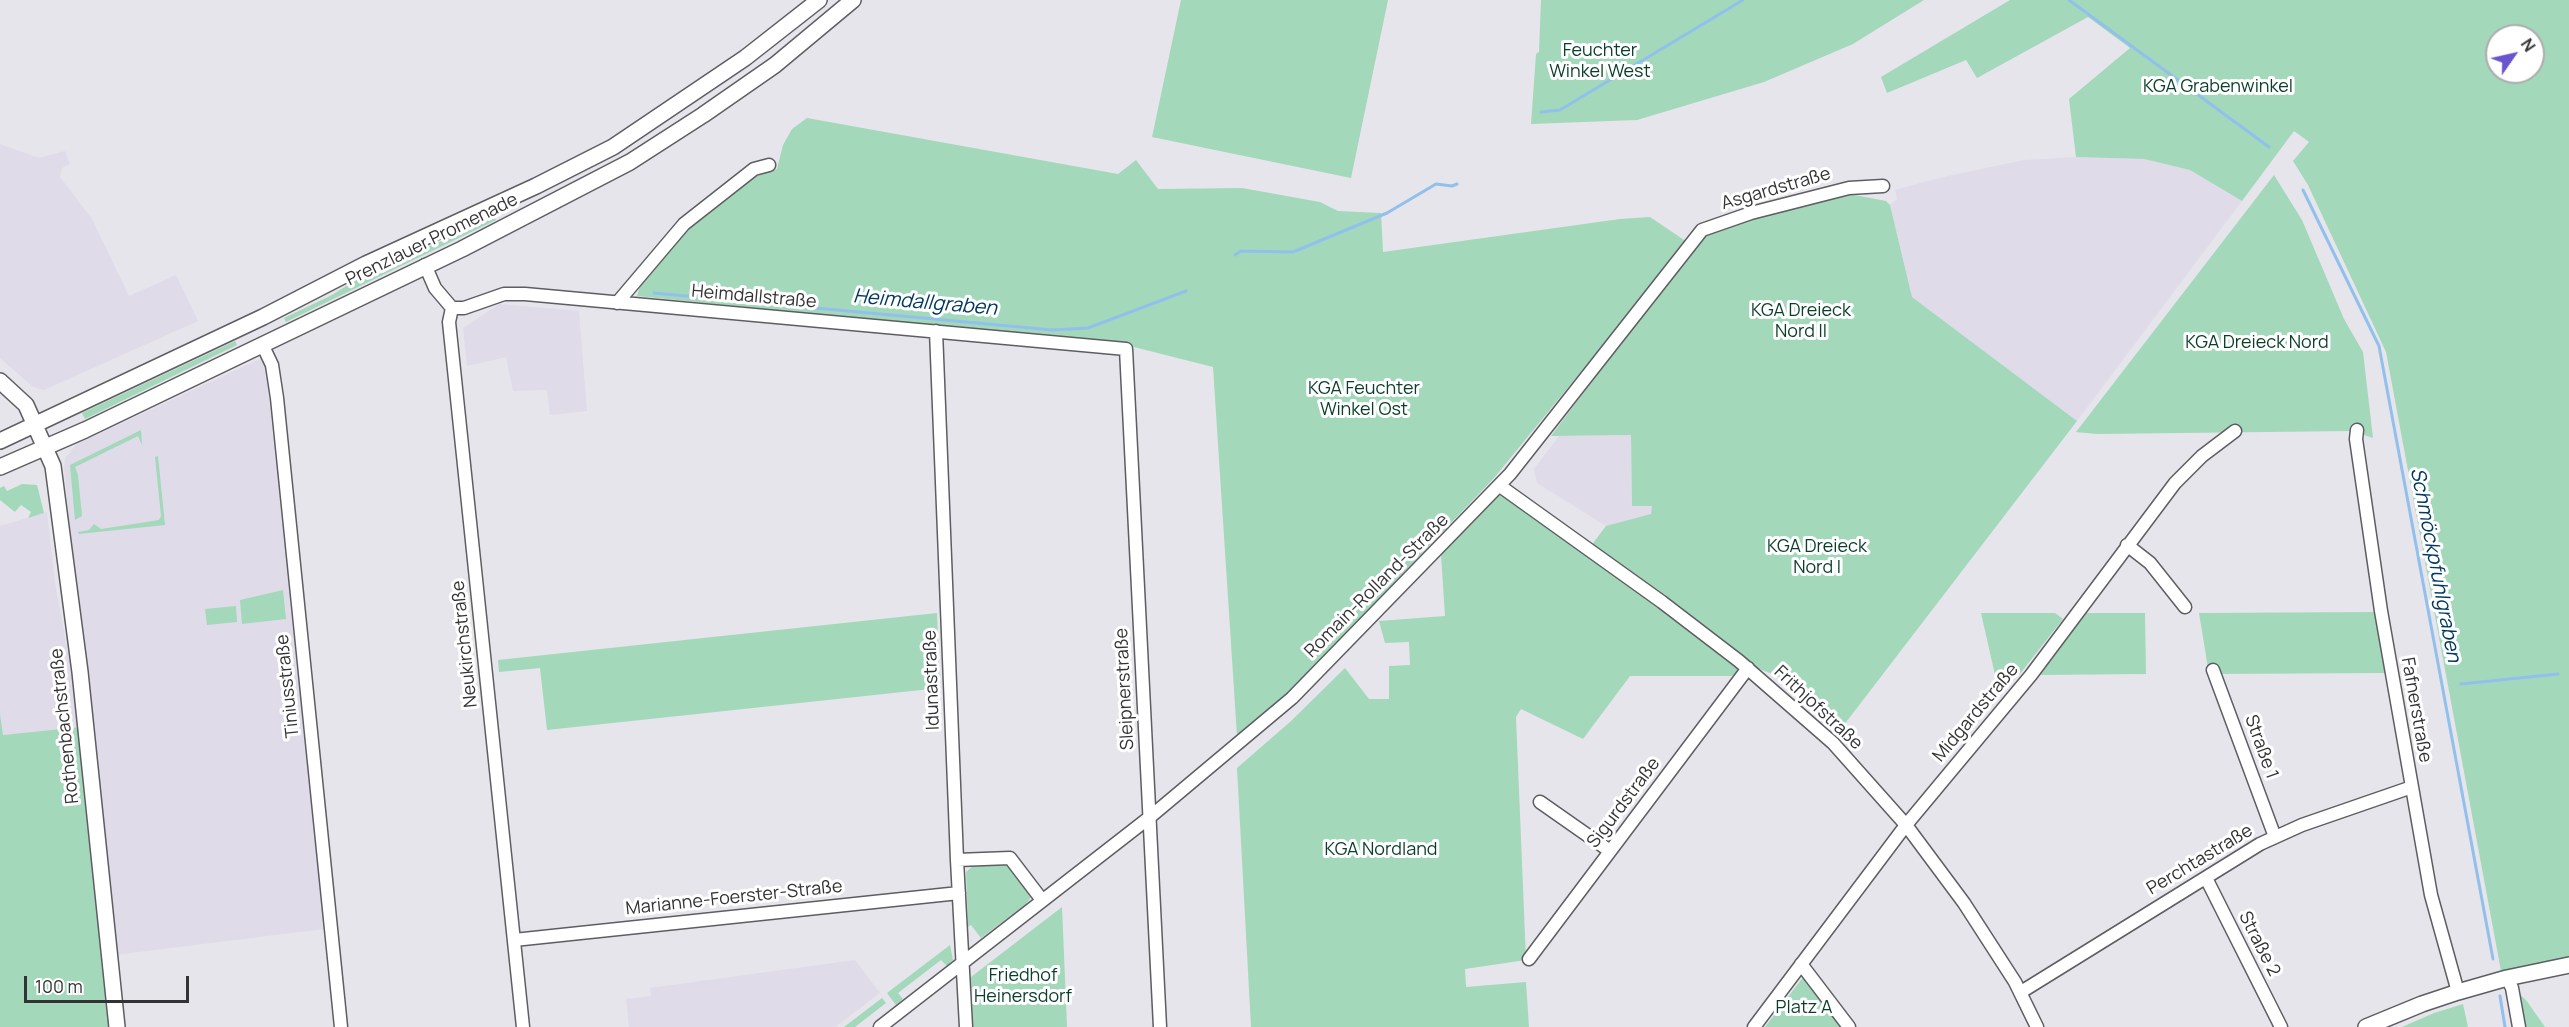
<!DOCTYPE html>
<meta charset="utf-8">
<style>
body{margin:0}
#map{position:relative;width:2569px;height:1027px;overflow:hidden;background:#e6e5eb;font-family:Manrope,sans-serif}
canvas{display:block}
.north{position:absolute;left:2485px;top:24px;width:60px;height:60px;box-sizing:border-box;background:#fff;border:2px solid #adadae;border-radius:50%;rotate:56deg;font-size:16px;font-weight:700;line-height:24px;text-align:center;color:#333335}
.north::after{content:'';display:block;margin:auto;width:21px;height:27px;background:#6a55cf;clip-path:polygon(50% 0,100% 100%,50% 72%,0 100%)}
.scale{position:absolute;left:24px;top:976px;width:165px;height:27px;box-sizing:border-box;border:3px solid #333335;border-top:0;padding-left:8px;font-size:18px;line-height:21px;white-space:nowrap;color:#333335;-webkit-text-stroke:4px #fff;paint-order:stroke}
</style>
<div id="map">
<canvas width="2569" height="1027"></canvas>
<div class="north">N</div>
<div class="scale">100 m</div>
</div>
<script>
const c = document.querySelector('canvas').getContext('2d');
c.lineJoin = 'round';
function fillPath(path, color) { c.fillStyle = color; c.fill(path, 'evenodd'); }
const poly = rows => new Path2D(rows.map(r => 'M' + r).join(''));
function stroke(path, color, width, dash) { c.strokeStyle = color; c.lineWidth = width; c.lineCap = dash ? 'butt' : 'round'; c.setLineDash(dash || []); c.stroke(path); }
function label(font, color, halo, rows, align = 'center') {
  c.font = font + ' Manrope,sans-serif'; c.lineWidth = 6; c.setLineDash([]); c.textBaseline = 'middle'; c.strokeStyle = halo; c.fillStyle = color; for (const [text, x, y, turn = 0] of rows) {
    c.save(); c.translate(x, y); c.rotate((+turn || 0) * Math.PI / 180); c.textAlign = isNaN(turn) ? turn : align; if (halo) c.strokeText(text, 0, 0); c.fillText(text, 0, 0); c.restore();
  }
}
fillPath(poly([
 [0,144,39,158,65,151,70,164,62,168,60,177,92,219,129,296,176,275,198,321,44,390,33,387,0,358],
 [2076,157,2144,159,2190,170,2242,201,2077,421,1912,297,1890,205,1897,199,1895,190,1939,178,2024,160],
 [499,304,579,311,587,411,550,415,547,390,513,391,506,357,467,366,463,328],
 [262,358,265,360,324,929,114,955,64,468,65,458,77,444],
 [1631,435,1632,505,1652,506,1652,514,1606,526,1537,483,1534,469,1559,436],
 [47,512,55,583,75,690,80,727,2,735,0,714,0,526],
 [855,960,880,993,835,1027,629,1027,626,999,651,996,650,988]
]), '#dfdbe9');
fillPath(poly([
 [1181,0,1388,0,1351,178,1152,137],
 [1541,0,1924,0,1853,44,1764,82,1637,120,1531,124,1536,54,1539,52],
 [2010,0,2569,0,2569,965,2507,978,2501,971,2386,352,2308,185,2293,161,2309,142,2294,131,2242,201,2190,170,2144,159,2076,157,2069,99,2130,48,2088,17,1977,78,1966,60,1887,93,1881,77],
 [2497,36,2533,36,2533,72,2497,72],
 [807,118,1118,174,1136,160,1158,189,1242,188,1320,202,1338,211,1381,213,1383,252,1620,219,1650,217,1687,242,1494,478,1293,688,1237,736,1213,367,1126,345,637,296,642,278,667,248,714,205,746,180,777,169,783,145,792,129],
 [2274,175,2302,220,2344,319,2363,352,2373,438,2352,431,2097,434,2076,432],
 [1849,194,1886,201,1890,205,1912,297,2077,421,1837,734,1778,676,1746,664,1732,676,1630,676,1583,739,1521,709,1516,717,1526,960,1465,969,1466,987,1526,982,1529,1027,1251,1027,1237,768,1290,722,1345,668,1369,699,1389,699,1389,666,1410,665,1409,642,1385,643,1379,621,1445,616,1441,555,1496,495,1505,496,1587,551,1606,526,1651,514,1652,506,1632,506,1631,435,1551,436,1688,252,1705,236,1753,218],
 [495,217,496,220,286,322,284,318,332,295,359,278],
 [235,341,237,345,85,419,82,413],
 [141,430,142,445,138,436,75,467,78,475,82,516,75,520,70,465],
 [158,456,165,525,79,534,78,532,89,530,94,524,101,529,159,520,161,516,155,457],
 [22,484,37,485,44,513,28,518,31,512,21,505,15,512,0,500,0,488,4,486,7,491],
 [283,590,286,619,242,624,240,600],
 [236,606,237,622,207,625,205,609],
 [2374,612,2385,673,2209,674,2199,613],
 [937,613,940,688,547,730,540,668,499,672,498,660],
 [1981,613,2055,613,2063,619,2019,675,1995,675],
 [2085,613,2145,613,2146,674,2037,675],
 [0,714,3,735,80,727,111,1027,0,1027],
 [1005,863,1031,897,1026,904,981,938,971,925,968,927,966,872,974,865],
 [1062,907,1067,1027,973,1027,971,977],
 [950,945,953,960,947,966,941,960,898,993,903,999,896,1005,887,993],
 [1804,976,1842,1027,1765,1027],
 [2517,992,2526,1000,2545,1027,2523,1027],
 [882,998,886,1003,855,1027,844,1027],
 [2463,1004,2468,1027,2402,1027,2434,1013]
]), '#a3d8bb');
stroke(poly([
 [2069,0,2269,147],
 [1541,112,1560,110,1743,0],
 [2303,190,2379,346,2493,959],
 [1235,255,1241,251,1293,252,1387,213,1436,184,1452,186,1457,184],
 [654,293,1052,330,1088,328,1186,291],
 [2461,684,2558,674],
 [2500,996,2505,1027]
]), '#92c0ec', 3);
const minor = poly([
 [425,265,435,288,452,308],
 [617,303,684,224,754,169,769,165],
 [452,308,464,308,504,294,525,294,1126,349,1160,1027],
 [452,308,449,322,523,1027],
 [936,331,957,860,966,1027],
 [262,344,272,365,277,398,341,1027],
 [2357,430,2356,439,2381,611,2412,787,2431,895,2458,992],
 [1500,486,1662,602,1739,661,1833,743,1906,825,1964,903,2015,982,2037,1027],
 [2127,545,2150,563,2185,607],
 [2213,670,2275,837],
 [1540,802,1610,851],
 [957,860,1010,858,1042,900],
 [2206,878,2281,1027],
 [514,940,959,893],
 [1529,959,1748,668],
 [1801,964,1849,1027],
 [2507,978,2512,988,2519,1027],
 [2021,992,2260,844,2302,825,2412,787],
 [880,1027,1150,817,1292,698,1510,474,1702,230,1751,213,1849,188,1883,186],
 [1754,1027,1906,825,2031,675,2175,483,2202,456,2235,431]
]);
const major = poly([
 [0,381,26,405,53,466,80,672,117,1027],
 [0,441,263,317,366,264,536,186,613,147,745,58,819,0],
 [0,467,85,430,462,249,630,162,703,115,775,65,853,0],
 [2366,1027,2422,1004,2458,992,2507,978,2569,965]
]);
stroke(minor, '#5e5d62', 15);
stroke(major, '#5e5d62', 18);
stroke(minor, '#fff', 12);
stroke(major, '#fff', 15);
label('18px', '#0a3e28', '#fff', [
 ["Feuchter",1600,51],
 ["Winkel West",1600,72],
 ["KGA Grabenwinkel",2218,87],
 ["KGA Dreieck",1801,311],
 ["Nord II",1801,332],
 ["KGA Dreieck Nord",2257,343],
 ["KGA Feuchter",1364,389],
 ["Winkel Ost",1364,410],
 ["KGA Dreieck",1817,547],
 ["Nord I",1817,568],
 ["KGA Nordland",1381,850],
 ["Friedhof",1023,976],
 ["Heinersdorf",1023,997],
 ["Platz A",1804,1008]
]);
label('18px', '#333335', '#fff', [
 ["Asgardstraße",1776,189,-16],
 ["Prenzlauer Promenade",432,240,-26],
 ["Heimdallstraße",754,297,5],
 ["Romain-Rolland-Straße",1377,586,-45],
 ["Neukirchstraße",465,644,-96],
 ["Idunastraße",932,680,-92],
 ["Tiniusstraße",288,686,-96],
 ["Sleipnerstraße",1125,689,-93],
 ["Frithjofstraße",1818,708,43],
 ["Fafnerstraße",2416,710,80],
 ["Midgardstraße",1976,713,-50],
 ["Rothenbachstraße",65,726,-96],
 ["Straße 1",2261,747,70],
 ["Sigurdstraße",1624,803,-53],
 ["Perchtastraße",2200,860,-31],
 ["Marianne-Foerster-Straße",734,898,-6],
 ["Straße 2",2259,944,63]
]);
label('italic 20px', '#023961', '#fff', [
 ["Heimdallgraben",925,303,5],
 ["Schmöckpfuhlgraben",2435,565,79]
]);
</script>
